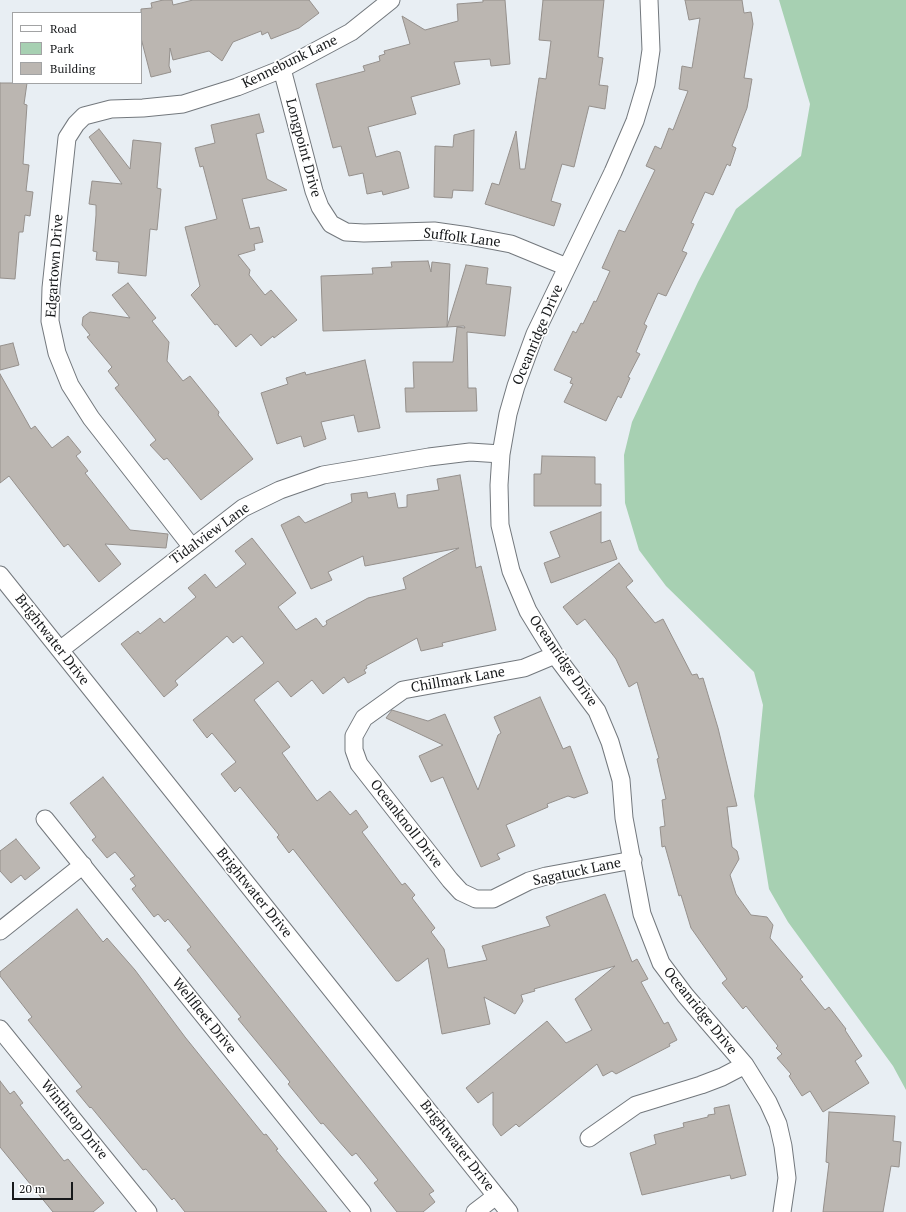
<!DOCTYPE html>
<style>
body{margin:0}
#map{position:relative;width:906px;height:1212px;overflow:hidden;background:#e8eef3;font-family:"PT Serif",serif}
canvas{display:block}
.legend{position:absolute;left:12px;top:12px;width:130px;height:72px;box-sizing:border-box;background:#fff;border:1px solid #a2a3a4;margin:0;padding:5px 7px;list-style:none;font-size:12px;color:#17191b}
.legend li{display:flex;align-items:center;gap:8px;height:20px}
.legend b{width:20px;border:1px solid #a2a3a4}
.scale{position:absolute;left:12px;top:1182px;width:61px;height:18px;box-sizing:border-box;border:2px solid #17191b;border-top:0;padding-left:5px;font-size:12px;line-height:14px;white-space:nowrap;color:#17191b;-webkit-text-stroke:3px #fff;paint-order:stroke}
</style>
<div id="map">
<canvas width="906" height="1212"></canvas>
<ul class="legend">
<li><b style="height:5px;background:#fff"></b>Road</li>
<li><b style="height:11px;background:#a7d0b2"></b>Park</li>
<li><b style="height:11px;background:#bbb6b1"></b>Building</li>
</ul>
<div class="scale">20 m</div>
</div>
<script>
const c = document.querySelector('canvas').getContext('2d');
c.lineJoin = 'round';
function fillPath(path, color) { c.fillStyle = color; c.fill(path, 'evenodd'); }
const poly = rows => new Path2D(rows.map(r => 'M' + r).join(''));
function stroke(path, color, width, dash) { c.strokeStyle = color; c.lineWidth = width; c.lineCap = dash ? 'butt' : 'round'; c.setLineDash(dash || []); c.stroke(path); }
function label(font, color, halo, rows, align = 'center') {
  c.font = font + ' "PT Serif",serif'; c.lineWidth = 3.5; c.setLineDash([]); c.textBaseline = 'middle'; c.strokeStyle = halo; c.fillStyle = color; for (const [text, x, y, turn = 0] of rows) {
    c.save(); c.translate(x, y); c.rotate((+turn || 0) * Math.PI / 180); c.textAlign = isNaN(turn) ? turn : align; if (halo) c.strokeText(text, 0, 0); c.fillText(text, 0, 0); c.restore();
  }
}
fillPath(poly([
 [779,0,906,0,906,1090,893,1066,788,922,769,889,754,796,763,705,754,672,666,586,639,550,625,503,624,455,632,422,698,282,736,209,801,156,810,104]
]), '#a7d0b2');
const building = poly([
 [163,0,172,0,173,5,193,0,309,0,319,13,299,28,271,39,268,32,262,35,261,31,233,42,222,61,209,51,173,60,170,48,169,66,171,72,151,77,141,38,141,9,152,8,151,3,163,0],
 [483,0,505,0,510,64,491,66,490,59,454,62,460,84,411,97,416,114,368,127,376,157,397,151,400,152,409,188,383,195,382,191,367,194,363,173,349,176,341,146,333,148,316,84,365,71,363,66,380,61,379,56,385,54,384,51,410,44,402,16,425,30,458,21,457,4,483,2,483,0],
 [543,0,604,0,598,57,603,58,599,85,608,86,605,109,589,106,574,167,562,164,551,201,561,204,554,226,485,204,492,183,499,185,516,131,520,169,525,169,539,78,546,79,551,41,539,40,543,0],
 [685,0,742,0,744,13,751,12,753,24,744,78,752,79,747,108,732,146,736,148,730,166,727,164,713,195,705,192,691,223,694,224,682,251,687,253,666,296,658,293,644,324,647,326,636,352,640,354,628,377,630,378,621,398,618,396,606,421,564,402,573,384,570,383,572,378,554,370,573,331,576,333,581,323,583,324,594,301,596,302,610,271,602,268,619,230,625,232,655,170,646,166,655,146,661,149,669,128,673,130,688,91,679,89,682,66,692,68,700,18,689,20,685,0],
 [0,83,27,83,24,104,27,105,23,164,29,165,26,191,33,192,30,216,25,215,23,232,19,232,15,279,0,278,0,83],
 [259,114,264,132,256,134,267,179,287,190,242,199,250,229,259,227,263,242,254,244,255,250,238,255,250,270,249,275,265,295,271,290,297,320,274,338,273,336,261,346,251,334,236,347,217,324,215,325,191,295,200,286,185,227,217,219,203,166,200,167,195,148,215,143,211,125,259,114],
 [99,129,130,169,133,140,161,143,157,188,161,189,157,230,150,229,146,276,118,273,119,262,96,260,97,252,93,251,96,215,96,205,89,204,92,181,122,184,89,137,99,129],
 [474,130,473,191,453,190,452,198,434,197,435,146,453,147,454,135,474,130],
 [428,261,431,272,432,262,450,264,447,327,323,331,321,276,373,274,372,268,392,267,391,262,428,261],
 [466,265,488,268,486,284,511,287,505,336,467,332,468,388,476,388,477,411,406,412,405,388,414,388,413,362,453,362,457,327,465,328,464,326,447,327,466,265],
 [128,283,156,318,152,321,169,342,167,361,183,381,190,376,219,412,218,415,253,459,201,500,167,458,164,460,150,445,156,440,115,388,119,385,108,371,112,367,87,337,90,335,82,325,83,317,90,312,130,318,112,295,128,283],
 [13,343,19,365,0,370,0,346,13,343],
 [365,360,380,428,358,432,354,415,321,422,326,439,304,447,301,436,277,444,261,393,288,384,286,378,305,372,306,375,365,360],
 [0,374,31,429,35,426,52,448,68,436,81,452,76,456,88,471,85,473,130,530,168,534,166,548,105,544,121,564,99,582,68,544,64,547,9,476,0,483,0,374],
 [542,456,595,457,595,484,601,484,601,506,534,506,534,474,541,474,542,456],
 [460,475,476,568,481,566,496,630,442,643,443,646,421,651,417,638,366,666,367,668,364,670,366,673,348,683,344,677,323,694,312,680,291,697,278,681,254,700,290,747,282,753,317,801,330,791,350,815,356,810,368,827,362,832,402,885,405,883,415,895,412,898,435,928,431,932,444,949,448,968,487,960,482,946,550,926,546,917,605,894,632,962,637,959,648,979,641,982,664,1024,668,1022,677,1040,669,1044,670,1046,616,1074,612,1071,603,1076,597,1064,519,1127,516,1124,501,1136,493,1125,493,1092,478,1103,466,1088,547,1021,566,1043,592,1030,575,999,615,966,534,989,535,991,521,995,523,1001,515,1014,484,997,490,1024,442,1034,428,958,399,981,396,981,293,849,289,853,277,837,279,835,240,787,235,792,221,774,236,762,212,733,207,738,193,720,264,663,242,636,233,643,227,636,175,681,178,685,164,697,121,644,138,631,140,634,160,618,164,623,196,597,188,588,205,574,216,588,246,564,235,551,252,538,296,593,278,607,296,630,316,618,323,627,327,624,326,621,368,598,406,589,403,578,459,548,365,566,363,556,328,572,332,580,311,589,281,525,299,516,305,523,352,502,351,494,367,492,368,498,395,493,398,508,407,507,407,495,439,490,437,479,460,475],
 [601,512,601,543,610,540,617,559,551,583,544,563,560,557,550,532,601,512],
 [619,563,633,581,626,587,655,623,663,619,692,675,697,674,699,679,703,678,718,728,737,806,727,807,732,847,737,851,739,859,730,875,736,894,751,915,767,917,773,925,770,938,803,977,800,979,825,1010,829,1007,846,1029,845,1030,862,1056,855,1061,869,1083,823,1112,810,1091,802,1096,789,1076,791,1074,777,1058,782,1054,776,1048,778,1046,746,1006,743,1009,722,983,727,979,691,928,681,895,679,896,665,846,662,847,660,827,665,826,662,800,666,799,657,759,659,758,637,682,629,687,616,659,585,619,577,625,563,607,619,563],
 [540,697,563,749,570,746,588,793,574,798,568,796,547,804,548,807,506,825,515,846,497,854,500,859,481,867,443,777,431,782,419,756,443,745,386,718,392,710,428,721,445,714,478,790,498,735,501,733,494,717,540,697],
 [103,777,434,1191,429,1194,435,1202,423,1212,397,1212,374,1183,378,1180,356,1153,352,1156,323,1123,321,1124,288,1084,290,1082,238,1019,241,1017,187,950,191,947,168,919,165,922,158,914,154,917,132,889,136,886,130,879,135,876,115,852,107,858,92,840,96,837,70,803,103,777],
 [16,839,40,868,25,880,21,875,11,883,0,871,0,851,16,839],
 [77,909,103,942,107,938,135,970,185,1037,264,1135,266,1134,278,1149,276,1150,327,1212,185,1212,174,1198,172,1200,146,1169,143,1170,91,1107,90,1108,76,1091,82,1087,28,1020,32,1017,0,976,0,972,77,909],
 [0,1081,10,1094,14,1091,23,1103,20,1105,64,1161,68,1159,104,1203,93,1212,53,1212,0,1147,0,1081],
 [729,1105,746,1175,731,1179,730,1175,642,1195,630,1153,656,1144,654,1135,684,1127,683,1123,708,1117,708,1115,715,1114,714,1108,729,1105],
 [829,1112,895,1116,893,1141,901,1142,899,1167,891,1166,883,1212,823,1212,829,1163,826,1162,829,1112]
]);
fillPath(building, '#bbb6b1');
stroke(building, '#95908c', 1);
const street = poly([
 [649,0,651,50,646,84,635,121,613,172,535,334,516,386,508,414,501,454,499,485,500,525,511,571,528,611,555,655,597,711,610,742,621,780,624,818,642,914,661,963,685,995,745,1065,768,1102,778,1124,783,1146,787,1178,782,1212],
 [282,69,314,191,320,207,331,224,346,232,364,233,434,231,469,236,511,244,567,267],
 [191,546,91,418,70,385,57,353,50,321,51,288,67,138,76,124,84,116,111,109,143,108,183,104,237,87,282,69,351,32,391,0],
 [0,575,509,1212],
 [60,650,243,508,280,490,323,475,429,457,470,452,501,454],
 [555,655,524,668,403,690,364,718,354,736,354,750,359,764,450,880,461,892,476,899,493,899,529,881,546,876,633,860],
 [45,819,362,1212],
 [0,931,83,865],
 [0,1029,148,1212],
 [589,1138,636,1105,701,1085,722,1077,745,1065],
 [475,1212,496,1196]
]);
stroke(street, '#73787d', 19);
stroke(street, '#fff', 17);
label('14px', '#17191b', '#fff', [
 ["Kennebunk Lane",290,62,-26],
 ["Longpoint Drive",303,148,75],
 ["Suffolk Lane",462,238,7],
 ["Edgartown Drive",55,266,-86],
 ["Oceanridge Drive",538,335,-67],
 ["Tidalview Lane",210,534,-36],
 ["Brightwater Drive",52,640,52],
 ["Oceanridge Drive",563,661,55],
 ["Chillmark Lane",458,680,-10],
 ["Oceanknoll Drive",406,824,52],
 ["Sagatuck Lane",577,872,-12],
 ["Brightwater Drive",254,893,51],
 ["Oceanridge Drive",700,1011,51],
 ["Wellfleet Drive",204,1016,51],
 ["Winthrop Drive",74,1120,51],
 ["Brightwater Drive",457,1146,52]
]);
</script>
